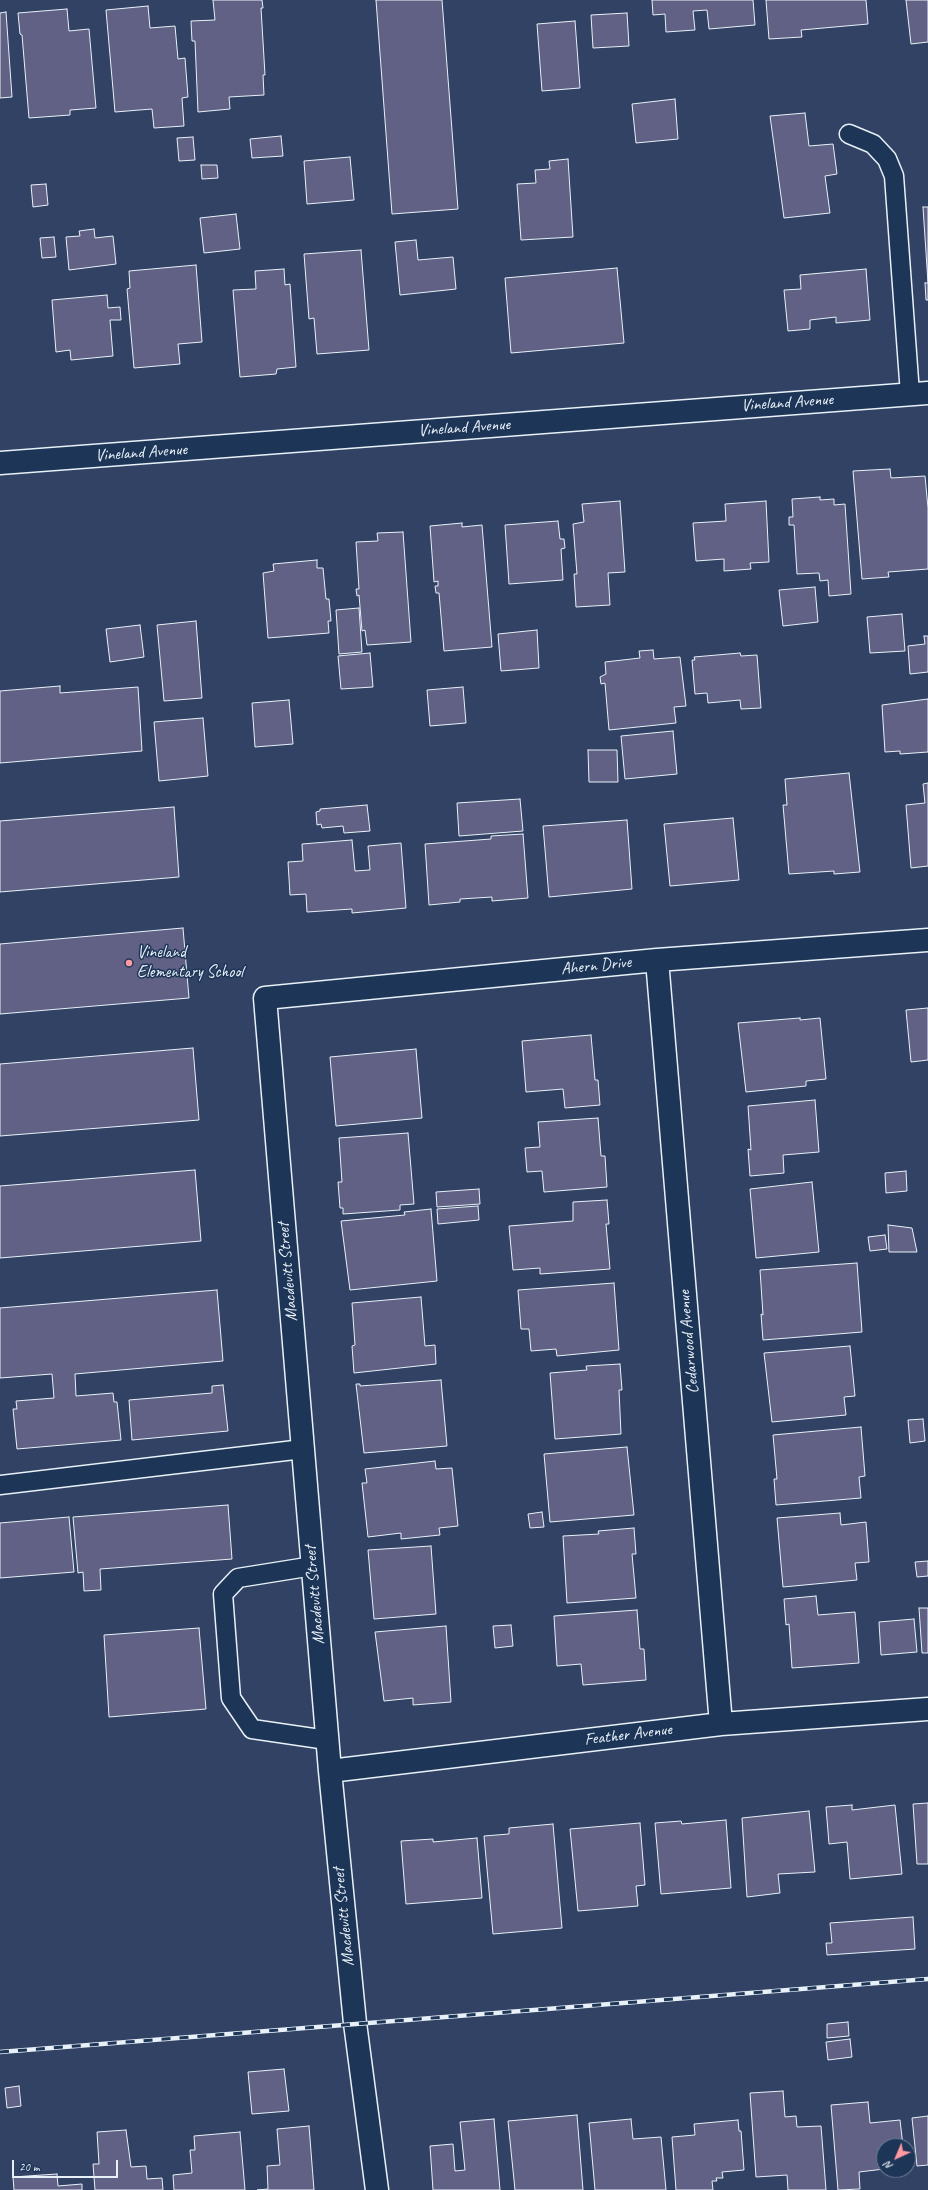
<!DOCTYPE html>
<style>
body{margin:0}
#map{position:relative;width:928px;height:2190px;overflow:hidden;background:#314264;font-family:Caveat,sans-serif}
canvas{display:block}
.north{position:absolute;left:876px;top:2138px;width:40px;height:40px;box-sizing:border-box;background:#1d3557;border:1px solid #6e8097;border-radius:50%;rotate:224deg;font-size:11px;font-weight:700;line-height:16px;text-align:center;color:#e8f1f8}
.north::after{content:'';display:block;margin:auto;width:14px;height:18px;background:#ff9aa2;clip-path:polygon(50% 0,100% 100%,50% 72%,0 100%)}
.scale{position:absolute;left:12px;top:2160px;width:106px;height:18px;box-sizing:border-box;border:2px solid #e8f1f8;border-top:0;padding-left:5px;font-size:12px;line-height:14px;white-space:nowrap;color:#e8f1f8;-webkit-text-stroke:3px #1d3557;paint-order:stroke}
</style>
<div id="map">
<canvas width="928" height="2190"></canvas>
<div class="north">N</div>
<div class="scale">20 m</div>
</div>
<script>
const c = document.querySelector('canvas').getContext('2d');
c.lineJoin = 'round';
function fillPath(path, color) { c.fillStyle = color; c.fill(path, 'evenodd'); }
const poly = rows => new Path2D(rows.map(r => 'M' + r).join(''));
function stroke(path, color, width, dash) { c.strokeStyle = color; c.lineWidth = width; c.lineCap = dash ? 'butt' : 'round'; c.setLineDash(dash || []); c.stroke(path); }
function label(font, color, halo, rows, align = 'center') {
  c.font = font + ' Caveat,sans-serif'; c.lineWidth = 3; c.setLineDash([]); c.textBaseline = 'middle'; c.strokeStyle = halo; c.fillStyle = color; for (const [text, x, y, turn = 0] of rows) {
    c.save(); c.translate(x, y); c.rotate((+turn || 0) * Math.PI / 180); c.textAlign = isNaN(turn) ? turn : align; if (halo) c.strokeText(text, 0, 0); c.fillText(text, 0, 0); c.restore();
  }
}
const building = poly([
 [213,0,262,0,263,8,261,8,265,75,263,75,264,95,229,97,230,109,198,112,195,41,192,41,191,21,215,20,213,0],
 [376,0,442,0,458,209,392,214,376,0],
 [652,0,753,0,755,25,709,29,707,10,693,11,695,30,666,32,665,14,653,15,652,0],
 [766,0,866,0,868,24,801,30,802,37,769,39,766,0],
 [906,0,928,0,928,42,911,44,906,0],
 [148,6,150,28,175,26,178,59,185,58,188,97,182,98,184,126,154,128,152,109,115,112,106,10,148,6],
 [67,9,69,31,89,29,96,108,70,110,70,115,29,118,22,35,20,34,18,13,67,9],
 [6,12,12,97,0,98,0,13,6,12],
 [627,13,629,46,593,48,591,15,627,13],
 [575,21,580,88,542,91,537,24,575,21],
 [675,99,678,139,636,143,632,104,675,99],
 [805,113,809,146,833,144,837,174,825,176,830,213,784,218,770,116,805,113],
 [281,136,283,156,252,158,250,139,281,136],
 [193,137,195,160,179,161,177,138,193,137],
 [350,157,354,200,307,204,304,161,350,157],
 [568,159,573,237,521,240,517,184,536,183,535,170,550,169,549,161,568,159],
 [201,165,217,165,218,178,202,179,201,165],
 [46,184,48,205,33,207,31,185,46,184],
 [923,207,928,207,928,283,923,207],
 [236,214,240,249,204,253,200,218,236,214],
 [94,229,95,238,113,236,116,264,69,270,66,237,80,236,79,231,94,229],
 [54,237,56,257,42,258,40,238,54,237],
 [416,240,418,260,453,257,456,289,400,295,395,242,416,240],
 [361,250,369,350,317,354,314,318,309,319,304,254,361,250],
 [196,265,202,342,178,344,180,364,134,368,127,289,130,288,129,271,196,265],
 [617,268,624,343,511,353,505,278,617,268],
 [284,269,285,285,290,284,296,367,277,369,276,374,240,377,233,290,256,289,255,271,284,269],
 [866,269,870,320,836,323,836,317,810,320,810,329,788,331,784,290,801,289,800,275,866,269],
 [925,283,928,283,928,300,926,300,925,283],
 [107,295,108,308,120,307,121,320,110,320,113,356,71,360,70,350,56,352,52,300,107,295],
 [890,469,891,478,925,476,928,508,928,569,888,572,889,577,862,579,853,471,890,469],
 [820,497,820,500,834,499,834,505,845,504,851,594,829,596,828,580,820,581,819,573,797,574,794,525,789,525,789,517,793,517,792,499,820,497],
 [620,501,625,572,608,573,610,605,576,607,574,574,577,574,573,524,584,522,582,504,620,501],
 [766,501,769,562,750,563,751,569,724,571,724,559,696,561,693,523,726,521,725,504,766,501],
 [558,521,560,539,564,539,565,548,561,549,563,580,509,584,505,525,558,521],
 [462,523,462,527,482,525,492,647,444,651,439,593,436,593,435,586,438,586,438,581,434,582,430,526,462,523],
 [403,532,411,642,367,645,365,630,362,631,359,595,357,596,356,589,359,589,356,542,378,541,377,533,403,532],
 [317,560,317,568,323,568,326,599,329,599,331,621,328,621,329,633,268,638,263,573,274,571,273,564,317,560],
 [815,587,818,622,783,626,779,590,815,587],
 [359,608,362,652,339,654,336,610,359,608],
 [902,614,905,651,870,653,867,617,902,614],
 [196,621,202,698,164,701,157,625,196,621],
 [140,625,144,657,110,662,106,629,140,625],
 [537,630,539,668,501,671,498,634,537,630],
 [924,636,928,636,928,672,910,674,908,646,925,644,924,636],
 [653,650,654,659,680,657,686,706,674,707,676,723,609,730,605,683,601,684,600,677,606,674,605,662,640,658,639,651,653,650],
 [370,653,373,687,341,689,338,656,370,653],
 [740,653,741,656,757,655,761,708,741,709,740,700,708,703,707,693,695,694,692,660,695,660,694,657,740,653],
 [60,686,60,693,138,687,142,751,0,763,0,691,60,686],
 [463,687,466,723,430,726,427,690,463,687],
 [928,699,928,752,900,754,900,751,885,752,882,705,928,699],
 [289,700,293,744,255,747,252,703,289,700],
 [203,718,208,776,159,781,154,722,203,718],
 [673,731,677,774,625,779,621,736,673,731],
 [588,750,617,750,618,782,589,782,588,750],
 [849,773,860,872,834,874,834,871,789,874,783,805,787,805,785,779,849,773],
 [928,783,928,866,911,868,906,805,925,803,923,784,928,783],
 [520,799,523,831,459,836,457,803,520,799],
 [367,805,370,831,344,833,343,826,322,828,321,824,317,825,316,812,320,811,320,809,367,805],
 [174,807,179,877,0,892,0,821,174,807],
 [733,818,739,880,670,886,664,824,733,818],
 [627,820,632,889,549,897,543,826,627,820],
 [523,834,528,898,492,901,492,897,460,899,460,902,429,905,425,844,491,839,491,836,523,834],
 [352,840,355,871,370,870,368,846,401,843,406,908,352,913,352,909,307,912,306,894,290,895,288,862,303,861,302,844,352,840],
 [183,928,189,998,0,1014,0,944,183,928],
 [928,1008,928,1060,911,1062,906,1010,928,1008],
 [800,1018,800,1020,820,1018,826,1079,806,1081,806,1086,746,1092,738,1023,800,1018],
 [591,1035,595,1080,598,1080,600,1105,565,1108,563,1089,526,1092,522,1041,591,1035],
 [193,1048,199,1120,0,1136,0,1064,193,1048],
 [416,1049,422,1118,336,1126,330,1057,416,1049],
 [815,1100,819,1152,783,1155,784,1173,750,1176,748,1149,751,1150,748,1106,815,1100],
 [598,1118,601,1156,605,1156,607,1187,544,1192,542,1171,527,1172,525,1148,540,1147,538,1122,598,1118],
 [408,1133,414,1204,400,1205,400,1210,343,1214,343,1208,340,1208,338,1182,342,1182,339,1138,408,1133],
 [195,1170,201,1241,0,1258,0,1186,195,1170],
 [906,1171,907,1191,886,1193,885,1173,906,1171],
 [812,1182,819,1252,756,1258,750,1189,812,1182],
 [479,1189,480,1204,437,1207,436,1192,479,1189],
 [607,1200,609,1224,606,1224,610,1269,540,1274,540,1268,513,1270,509,1226,573,1221,573,1202,607,1200],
 [478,1206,479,1220,438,1224,437,1209,478,1206],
 [431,1209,437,1281,350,1290,341,1221,405,1215,404,1212,431,1209],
 [888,1225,912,1228,917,1252,889,1252,888,1225],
 [885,1235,887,1249,870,1251,868,1237,885,1235],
 [857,1263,862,1332,763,1340,761,1314,763,1315,760,1270,857,1263],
 [614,1283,619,1350,557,1356,556,1349,531,1351,529,1329,521,1329,518,1290,614,1283],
 [217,1290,223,1361,75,1374,76,1396,113,1393,114,1402,117,1402,121,1440,17,1449,13,1409,17,1409,16,1401,54,1398,52,1374,0,1378,0,1308,217,1290],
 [421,1297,425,1346,435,1345,436,1364,354,1373,352,1346,355,1345,352,1303,421,1297],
 [850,1346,855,1396,844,1397,846,1415,772,1422,764,1353,850,1346],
 [620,1364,622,1390,619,1390,621,1434,555,1439,550,1373,587,1370,586,1366,620,1364],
 [441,1380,447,1446,364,1453,356,1384,360,1384,360,1386,441,1380],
 [223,1385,228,1431,132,1440,129,1400,212,1393,212,1386,223,1385],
 [923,1419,925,1441,910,1443,908,1420,923,1419],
 [861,1427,865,1476,859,1477,861,1498,776,1505,774,1479,777,1479,773,1435,861,1427],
 [627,1447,634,1515,550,1522,544,1454,627,1447],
 [435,1461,436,1469,452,1468,458,1526,439,1528,440,1535,401,1539,401,1533,368,1537,362,1483,367,1483,365,1469,435,1461],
 [228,1505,232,1559,100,1569,101,1590,84,1591,83,1572,78,1573,73,1517,228,1505],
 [542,1512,544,1527,530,1528,528,1514,542,1512],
 [840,1513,841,1525,866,1522,869,1562,855,1563,857,1580,783,1587,777,1518,840,1513],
 [69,1517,74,1572,0,1578,0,1523,69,1517],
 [634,1528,636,1554,632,1554,636,1598,567,1603,563,1536,599,1534,598,1531,634,1528],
 [431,1546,436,1614,374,1619,368,1550,431,1546],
 [928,1561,928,1576,917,1577,915,1562,928,1561],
 [816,1596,818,1615,855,1612,859,1663,792,1668,789,1624,786,1625,784,1599,816,1596],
 [919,1608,928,1608,928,1653,922,1653,919,1608],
 [637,1610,640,1649,644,1649,646,1680,583,1685,581,1664,557,1666,554,1616,637,1610],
 [914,1619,917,1652,881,1655,879,1622,914,1619],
 [511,1625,513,1646,495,1648,493,1626,511,1625],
 [446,1626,451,1702,413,1705,413,1698,384,1701,375,1632,446,1626],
 [199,1628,206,1709,109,1717,104,1635,199,1628],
 [928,1803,928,1864,917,1864,913,1804,928,1803],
 [852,1805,852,1810,895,1805,902,1874,850,1879,847,1842,829,1844,826,1807,852,1805],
 [809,1811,815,1872,778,1874,780,1893,747,1897,742,1818,809,1811],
 [726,1820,731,1888,661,1894,655,1823,681,1821,682,1824,726,1820],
 [640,1823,645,1885,636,1886,638,1906,578,1911,570,1829,640,1823],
 [553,1824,562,1928,493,1934,484,1836,509,1834,509,1828,553,1824],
 [477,1838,482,1898,406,1904,401,1841,433,1839,433,1842,477,1838],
 [913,1917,915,1949,827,1955,826,1943,832,1943,830,1923,913,1917],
 [848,2022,849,2036,827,2038,827,2024,848,2022],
 [850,2039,852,2057,828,2060,826,2042,850,2039],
 [284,2069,289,2111,252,2114,248,2072,284,2069],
 [19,2086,21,2106,7,2108,5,2088,19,2086],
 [783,2091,785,2117,796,2116,797,2127,821,2126,826,2190,788,2190,787,2175,756,2177,750,2093,783,2091],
 [868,2102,870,2123,900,2120,903,2146,884,2146,884,2169,859,2172,860,2189,838,2190,831,2105,868,2102],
 [577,2115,583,2190,515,2190,508,2121,577,2115],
 [928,2116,928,2165,917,2166,912,2118,928,2116],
 [494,2119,500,2190,433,2190,430,2146,453,2144,455,2171,465,2170,460,2122,494,2119],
 [631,2119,633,2139,661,2137,666,2190,595,2190,589,2123,631,2119],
 [738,2120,739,2131,741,2131,744,2170,722,2172,723,2178,716,2178,717,2181,712,2181,713,2190,676,2190,672,2137,695,2135,694,2124,738,2120],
 [309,2126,314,2190,257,2190,268,2189,267,2166,280,2165,277,2129,309,2126],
 [126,2130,131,2167,146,2166,147,2179,162,2178,163,2190,95,2190,93,2164,99,2164,97,2132,126,2130],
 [240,2132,245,2190,174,2190,173,2175,192,2173,190,2150,195,2150,194,2136,240,2132],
 [57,2174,58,2186,82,2184,82,2190,14,2190,13,2177,57,2174]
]);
fillPath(building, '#606184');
stroke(building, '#e8f1f8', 1);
const service = poly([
 [849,134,873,144,887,159,894,176,910,394],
 [0,1485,303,1449],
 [313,1566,238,1578,223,1594,231,1698,252,1729,327,1740]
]);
const minor = poly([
 [657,960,721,1724],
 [330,1771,721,1724,928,1709],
 [377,2190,355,2023,330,1771,265,998,657,960,928,940]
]);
const tertiary = poly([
 [0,463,928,393]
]);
stroke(service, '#e8f1f8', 21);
stroke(minor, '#e8f1f8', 25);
stroke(tertiary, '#e8f1f8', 25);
stroke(service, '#1d3557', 18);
stroke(minor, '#1d3557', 22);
stroke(tertiary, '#1d3557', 22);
const rail = poly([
 [0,2052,928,1979]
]);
stroke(rail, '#e8f1f8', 4.5);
stroke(rail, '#1d3557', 3, [9]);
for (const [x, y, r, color] of [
 [129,963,4,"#ff9aa2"]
]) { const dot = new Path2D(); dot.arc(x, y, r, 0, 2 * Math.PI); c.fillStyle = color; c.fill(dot); stroke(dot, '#1d3557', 1.5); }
label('17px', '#e8f1f8', '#1d3557', [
 ["Vineland Avenue",787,403,-4],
 ["Vineland Avenue",464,428,-4],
 ["Vineland Avenue",141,453,-4],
 ["Ahern Drive",596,966,-6],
 ["Macdevitt Street",288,1272,-95],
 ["Cedarwood Avenue",689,1342,-95],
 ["Macdevitt Street",315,1595,-95],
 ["Feather Avenue",628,1735,-7],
 ["Macdevitt Street",344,1917,-96]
]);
label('17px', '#e8f1f8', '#1d3557', [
 ["Vineland",137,953],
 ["Elementary School",137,973]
], 'left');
</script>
